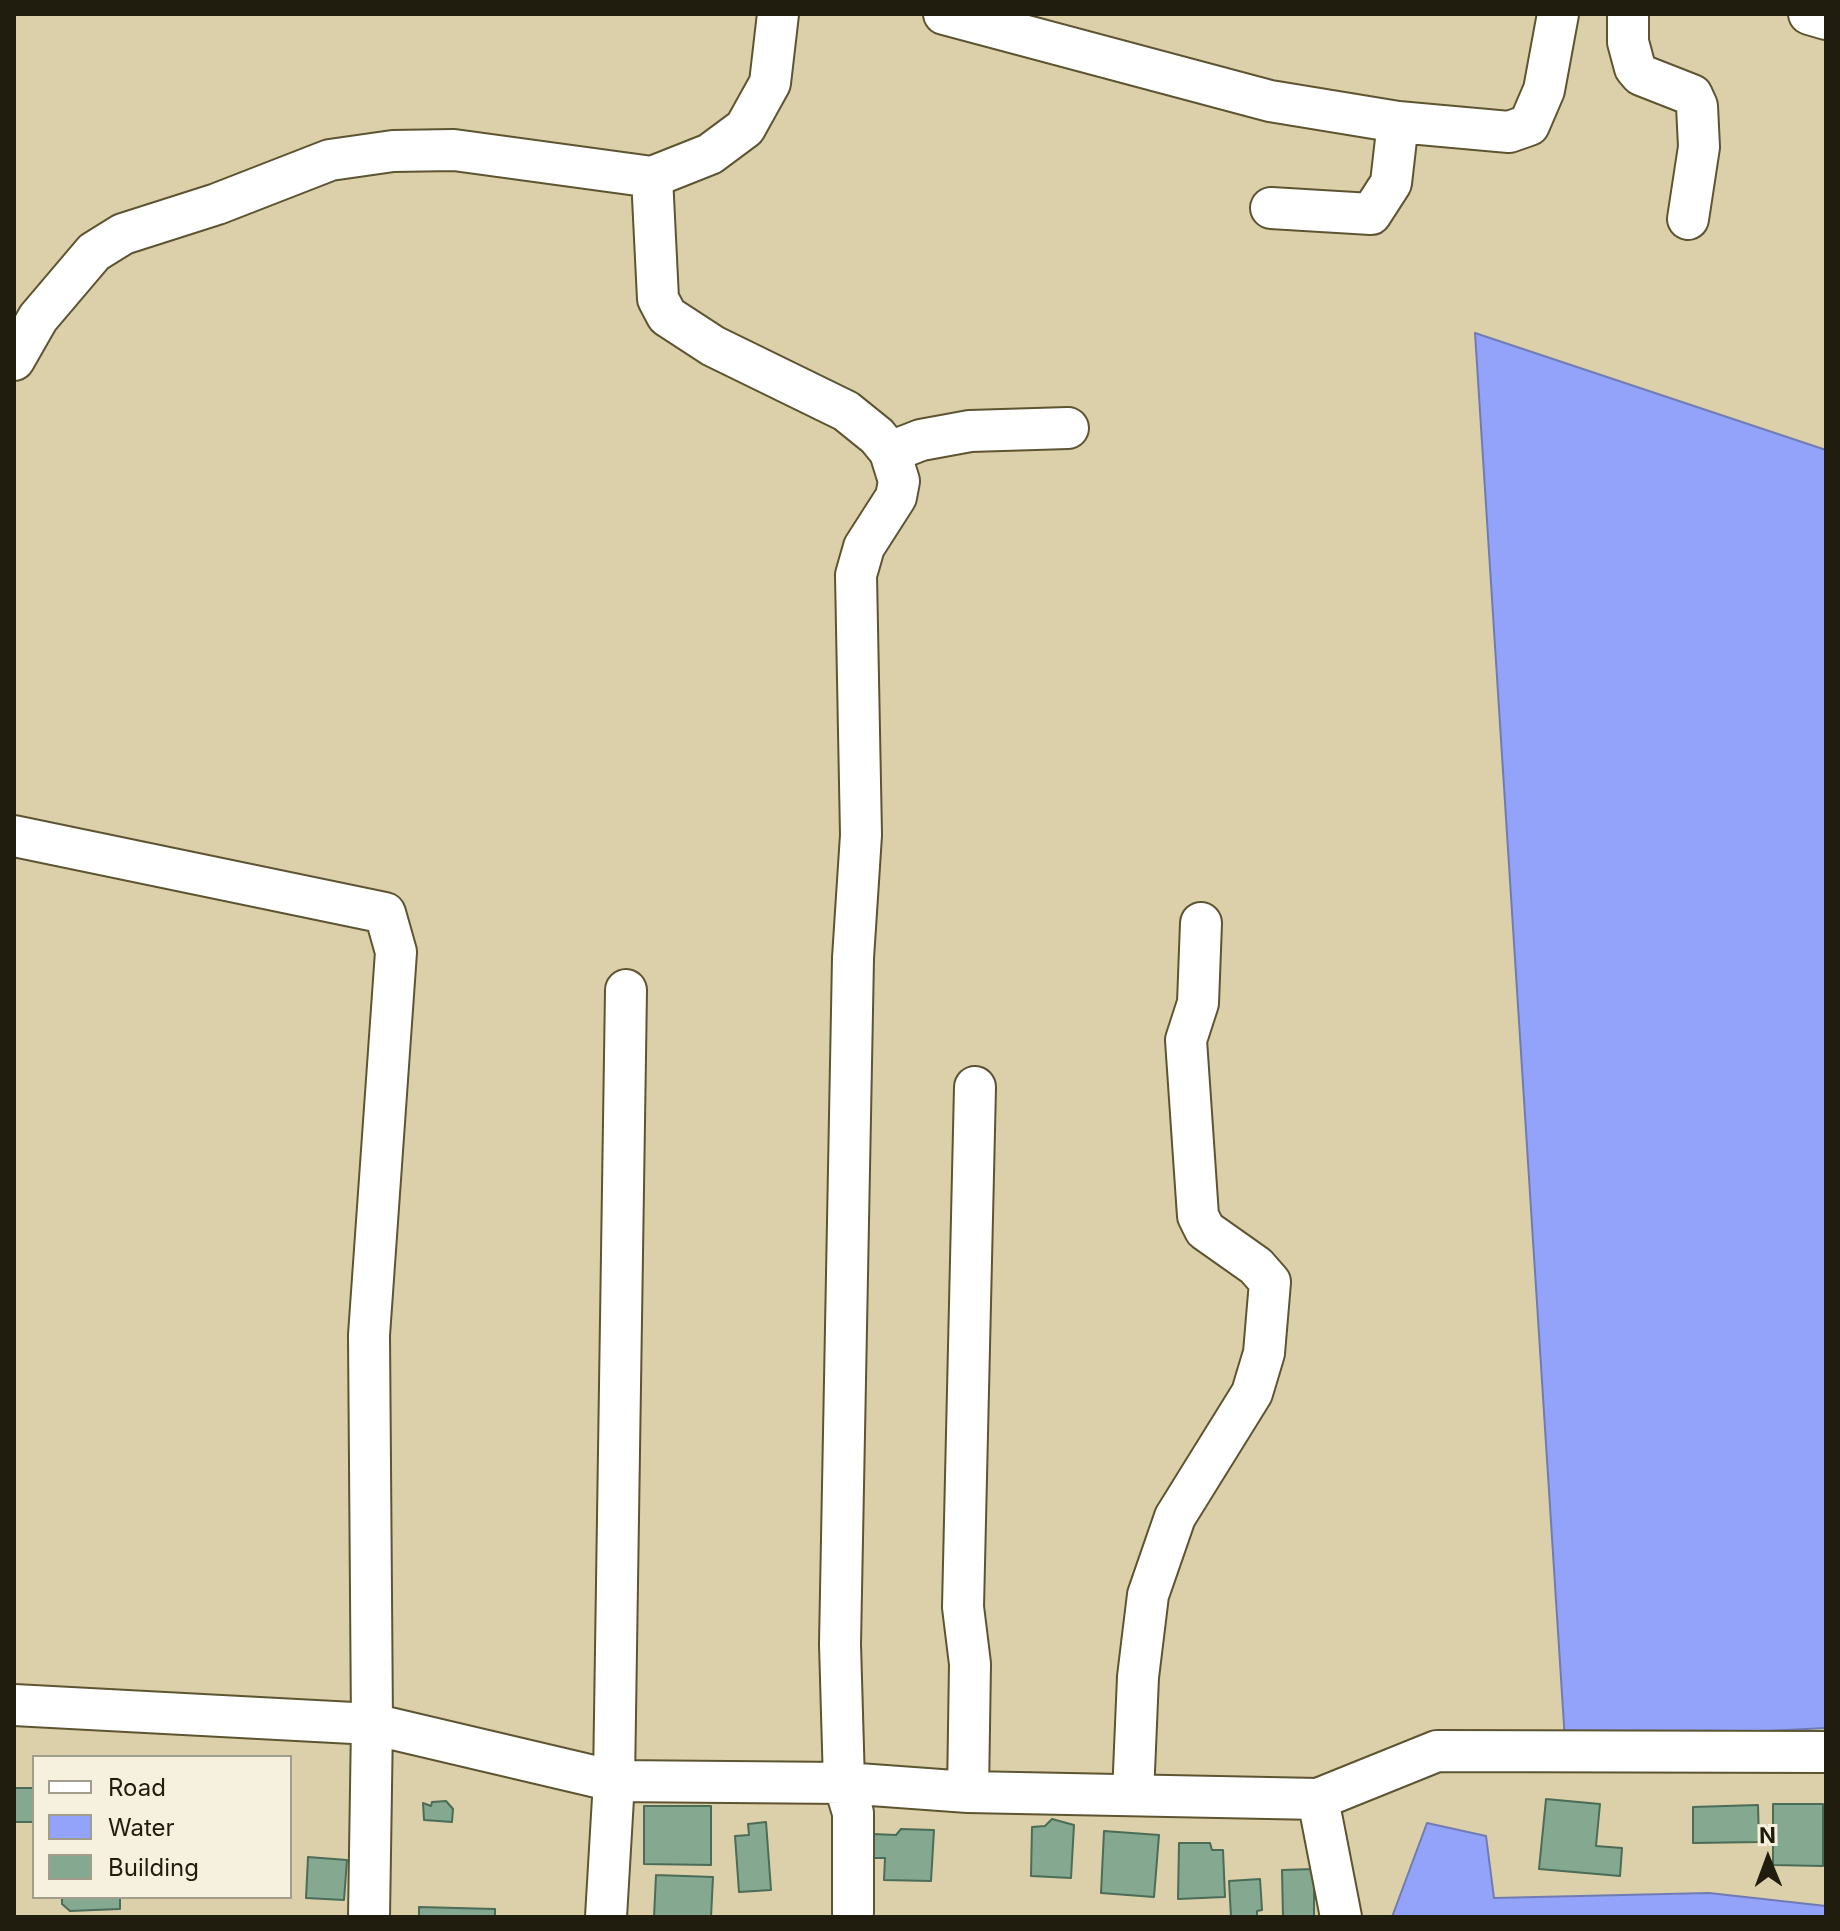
<!DOCTYPE html>
<style>
body{margin:0}
#map{position:relative;width:1840px;height:1931px;overflow:hidden;background:#dbd0aa;font-family:Inter,sans-serif}
canvas{display:block}
.frame{position:absolute;inset:0;border:16px solid #211d0e;pointer-events:none}
.legend{position:absolute;left:32px;top:1755px;width:260px;height:144px;box-sizing:border-box;background:#f6f1de;border:2px solid #a19c8b;margin:0;padding:10px 14px;list-style:none;font-size:24px;color:#211d0e}
.legend li{display:flex;align-items:center;gap:16px;height:40px}
.legend b{width:40px;border:2px solid #a19c8b}
.north{position:absolute;left:1728px;top:1819px;width:80px;height:80px;-webkit-text-stroke:6px #f6f1de;paint-order:stroke;rotate:359deg;font-size:22px;font-weight:700;line-height:32px;text-align:center;color:#211d0e}
.north::after{content:'';display:block;margin:auto;width:28px;height:36px;background:#211d0e;clip-path:polygon(50% 0,100% 100%,50% 72%,0 100%)}
</style>
<div id="map">
<canvas width="1840" height="1931"></canvas>
<div class="frame"></div>
<ul class="legend">
<li><b style="height:10px;background:#fff"></b>Road</li>
<li><b style="height:22px;background:#93a3fa"></b>Water</li>
<li><b style="height:22px;background:#85a890"></b>Building</li>
</ul>
<div class="north">N</div>
</div>
<script>
const c = document.querySelector('canvas').getContext('2d');
c.lineJoin = 'round';
function fillPath(path, color) { c.fillStyle = color; c.fill(path, 'evenodd'); }
const poly = rows => new Path2D(rows.map(r => 'M' + r).join(''));
function stroke(path, color, width, dash) { c.strokeStyle = color; c.lineWidth = width; c.lineCap = dash ? 'butt' : 'round'; c.setLineDash(dash || []); c.stroke(path); }
const water = poly([
 [1475,333,1826,450,1826,1728,1565,1741,1475,333],
 [1427,1823,1486,1836,1494,1898,1709,1893,1826,1906,1826,1917,1392,1917,1427,1823]
]);
fillPath(water, '#93a3fa');
stroke(water, '#717bb3', 2);
const building = poly([
 [14,1788,34,1788,34,1822,14,1822,14,1788],
 [1546,1799,1600,1804,1596,1846,1622,1848,1620,1876,1539,1869,1546,1799],
 [446,1801,453,1809,452,1822,424,1820,423,1803,431,1806,432,1802,446,1801],
 [1773,1804,1823,1804,1823,1866,1773,1865,1773,1804],
 [1758,1805,1759,1842,1693,1843,1693,1807,1758,1805],
 [644,1806,711,1806,711,1865,644,1864,644,1806],
 [1052,1819,1074,1825,1071,1878,1031,1876,1032,1827,1045,1826,1052,1819],
 [766,1822,771,1890,739,1892,735,1836,749,1835,748,1824,766,1822],
 [901,1829,934,1830,931,1881,884,1880,885,1858,872,1858,873,1834,896,1835,901,1829],
 [1104,1831,1159,1835,1154,1897,1101,1893,1104,1831],
 [1179,1843,1210,1843,1212,1850,1223,1850,1225,1897,1178,1899,1179,1843],
 [308,1857,347,1860,344,1900,306,1898,308,1857],
 [1314,1869,1314,1917,1283,1917,1282,1870,1314,1869],
 [656,1875,713,1877,711,1917,654,1917,656,1875],
 [1260,1879,1262,1910,1257,1911,1257,1917,1231,1917,1229,1881,1260,1879],
 [62,1897,120,1897,120,1909,70,1911,62,1904,62,1897],
 [419,1907,495,1909,495,1917,419,1917,419,1907]
]);
fillPath(building, '#85a890');
stroke(building, '#4b6c56', 2);
const minor = poly([
 [944,14,1270,101,1398,122,1509,132,1529,125,1544,90,1558,14],
 [1628,14,1628,42,1635,68,1641,75,1692,95,1697,106,1699,147,1688,219],
 [1809,14,1826,19],
 [652,177,658,299,667,316,713,346,846,411,877,436,890,452,899,481,896,497,864,547,856,575,861,835,853,958,840,1644,844,1783,853,1813,853,1913],
 [1271,208,1371,214,1391,183,1398,122],
 [14,360,38,318,94,252,123,234,217,204,330,160,393,151,454,150,652,177,710,154,745,128,770,83,778,14],
 [890,452,921,440,970,431,1068,428],
 [14,836,385,913,396,952,369,1335,372,1724,369,1917],
 [14,1705,372,1724,614,1781,844,1783,968,1792,1318,1799,1437,1751,1826,1752],
 [968,1792,970,1664,963,1607,975,1087],
 [1133,1795,1138,1677,1148,1595,1175,1517,1252,1393,1264,1353,1270,1282,1256,1266,1205,1230,1198,1216,1186,1040,1198,1003,1201,923],
 [1318,1799,1341,1917],
 [606,1917,614,1781,626,990]
]);
stroke(minor, '#5d5431', 44);
stroke(minor, '#fff', 40);
</script>
